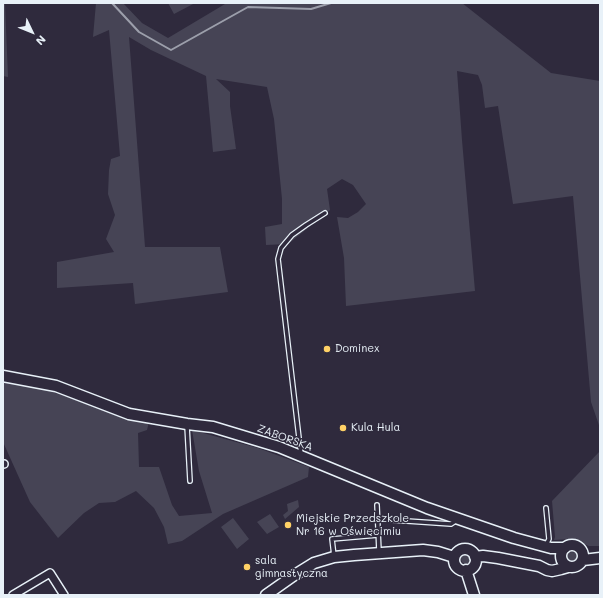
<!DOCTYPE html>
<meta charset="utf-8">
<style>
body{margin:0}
#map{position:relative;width:603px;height:598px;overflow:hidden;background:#2f2a3d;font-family:Mali,sans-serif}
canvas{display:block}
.frame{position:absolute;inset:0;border:4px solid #e8f1f8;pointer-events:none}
.north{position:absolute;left:12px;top:12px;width:40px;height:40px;-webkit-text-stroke:3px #2f2a3d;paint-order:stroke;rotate:133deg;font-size:11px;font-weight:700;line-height:16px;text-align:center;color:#e8f1f8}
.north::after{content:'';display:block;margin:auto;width:14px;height:18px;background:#e8f1f8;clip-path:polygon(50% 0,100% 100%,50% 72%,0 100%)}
</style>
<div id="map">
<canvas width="603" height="598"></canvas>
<div class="frame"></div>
<div class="north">N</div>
</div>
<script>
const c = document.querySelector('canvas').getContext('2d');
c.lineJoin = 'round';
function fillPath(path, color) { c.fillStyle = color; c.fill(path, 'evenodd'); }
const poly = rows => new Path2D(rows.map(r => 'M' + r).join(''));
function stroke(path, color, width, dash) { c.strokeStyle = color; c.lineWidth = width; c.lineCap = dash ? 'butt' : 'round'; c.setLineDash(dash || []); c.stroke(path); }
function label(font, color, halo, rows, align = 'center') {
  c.font = font + ' Mali,sans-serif'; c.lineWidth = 3; c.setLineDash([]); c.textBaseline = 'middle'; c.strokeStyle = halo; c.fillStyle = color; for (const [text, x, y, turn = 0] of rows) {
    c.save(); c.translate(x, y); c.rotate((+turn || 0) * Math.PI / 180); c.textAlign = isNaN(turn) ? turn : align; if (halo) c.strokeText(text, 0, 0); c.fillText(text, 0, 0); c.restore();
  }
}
fillPath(poly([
 [3,3,5,3,8,77,3,76],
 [96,3,123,3,142,23,168,38,225,4,225,3,462,3,551,73,600,81,600,428,591,402,573,196,513,204,498,106,485,108,482,85,478,75,457,71,462,140,475,291,346,306,344,258,337,217,348,218,358,212,366,204,353,185,342,179,327,189,330,210,288,244,266,245,265,227,282,224,282,199,274,119,267,87,216,79,230,92,230,106,236,149,213,152,206,76,151,50,129,37,145,247,220,247,228,292,135,304,133,283,57,288,57,262,114,252,106,239,115,215,108,194,109,170,111,159,120,156,109,30,93,37],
 [168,3,195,3,174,14],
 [7,379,38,386,49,391,101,408,121,417,149,422,147,430,138,433,139,467,159,467,172,505,179,516,212,513,199,471,192,430,258,448,309,467,308,477,223,514,182,541,168,544,164,527,154,508,136,491,115,502,99,503,84,513,58,538,30,502,3,442,3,381,6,382],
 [600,451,600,546,589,546,571,539,554,540,555,537,552,501],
 [298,500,299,507,285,519,283,515,288,511,287,504],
 [270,514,279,527,267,534,257,522],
 [233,518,249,539,237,549,221,527],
 '567 557a5 5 0 1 1 10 0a5 5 0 1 1-10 0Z',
 '461 559a5 5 0 1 1 10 0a5 5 0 1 1-10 0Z'
]), '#464455');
stroke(poly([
 [112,3,139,32,171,50,248,7,311,9,331,3]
]), '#9c9fab', 2);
const lane = poly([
 [187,426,190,481],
 [301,455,278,259,281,248,292,235,306,225,325,213],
 [377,505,379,552],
 [392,520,451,524,457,520],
 [546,545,549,539,546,508],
 [334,556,332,539,378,535]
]);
const street = poly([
 [3,464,4,464],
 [13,595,50,573,64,595]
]);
const secondary = poly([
 [3,376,56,386,129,414,187,424,213,427,279,447,427,508,514,538,551,548,565,548],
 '561 556a11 11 0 1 1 22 0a11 11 0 1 1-22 0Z',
 '454 560a11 11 0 1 1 22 0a11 11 0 1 1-22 0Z',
 [475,557,483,556,498,558,539,566,547,570,552,571,561,569,568,567],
 [583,560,600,558],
 [466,570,474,595],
 [266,595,293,576,314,563,334,557,354,555,423,550,438,552,454,557]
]);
stroke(lane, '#e8f1f8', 6);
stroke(street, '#e8f1f8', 10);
stroke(secondary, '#e8f1f8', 13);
stroke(lane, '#2f2a3d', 3.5);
stroke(street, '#2f2a3d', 7);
stroke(secondary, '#2f2a3d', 10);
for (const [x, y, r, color] of [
 [327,349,4,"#ffd166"],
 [343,428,4,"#ffd166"],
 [288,525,4,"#ffd166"],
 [247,567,4,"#ffd166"]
]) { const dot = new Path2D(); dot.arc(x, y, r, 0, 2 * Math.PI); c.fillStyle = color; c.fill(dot); stroke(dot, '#2f2a3d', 1.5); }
label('11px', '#e8f1f8', '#2f2a3d', [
 ["Dominex",335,349],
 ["Kula Hula",351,428],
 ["Miejskie Przedszkole",296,519],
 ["Nr 16 w Oświęcimiu",296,532],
 ["sala",255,561],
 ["gimnastyczna",255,574]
], 'left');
label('11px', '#e8f1f8', '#2f2a3d', [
 ["ZABORSKA",285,438,20]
]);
</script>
